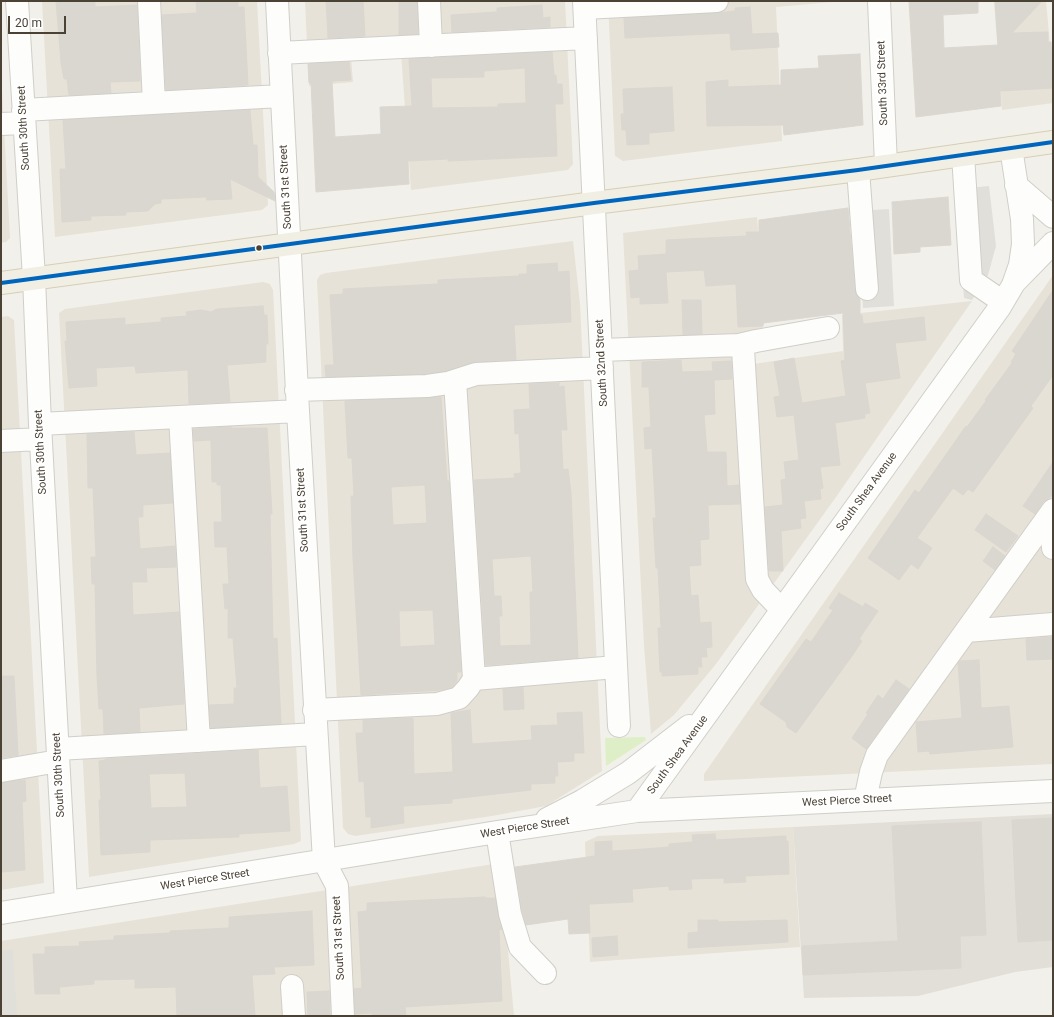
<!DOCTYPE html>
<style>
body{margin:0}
#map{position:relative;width:1054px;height:1017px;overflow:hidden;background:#f2f0ea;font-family:Roboto,sans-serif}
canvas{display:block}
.frame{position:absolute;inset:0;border:2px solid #4a4235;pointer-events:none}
.scale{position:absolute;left:8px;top:16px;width:58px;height:18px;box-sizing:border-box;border:2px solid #4a4235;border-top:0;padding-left:5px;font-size:12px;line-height:14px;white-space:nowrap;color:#4a4235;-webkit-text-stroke:3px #fff;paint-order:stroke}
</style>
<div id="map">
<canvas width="1054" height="1017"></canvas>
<div class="frame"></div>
<div class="scale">20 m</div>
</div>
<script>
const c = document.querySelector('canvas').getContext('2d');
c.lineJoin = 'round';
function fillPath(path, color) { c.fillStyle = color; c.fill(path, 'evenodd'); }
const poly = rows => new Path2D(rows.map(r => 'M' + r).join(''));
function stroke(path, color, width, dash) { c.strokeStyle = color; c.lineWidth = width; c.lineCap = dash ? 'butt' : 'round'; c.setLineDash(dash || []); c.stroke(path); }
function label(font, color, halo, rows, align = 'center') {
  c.font = font + ' Roboto,sans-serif'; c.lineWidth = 4; c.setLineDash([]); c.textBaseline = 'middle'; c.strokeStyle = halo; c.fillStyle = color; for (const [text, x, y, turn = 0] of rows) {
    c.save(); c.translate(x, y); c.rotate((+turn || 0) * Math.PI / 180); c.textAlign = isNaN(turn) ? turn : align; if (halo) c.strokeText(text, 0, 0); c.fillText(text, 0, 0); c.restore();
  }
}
fillPath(poly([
 [42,1,257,1,268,205,262,210,55,237],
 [305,1,565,1,573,164,568,170,411,190,401,53,351,56,353,82,309,86],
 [608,1,844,1,776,7,782,141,623,161,615,156],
 [994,1,1046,1,1053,76,1053,103,1002,110],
 [1,72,10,238,6,242,1,243],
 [757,217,765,322,762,329,748,337,753,364,843,351,842,315,972,301,836,497,716,664,674,715,651,734,644,646,623,233],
 [573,241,580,304,602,771,546,806,492,816,355,836,348,834,343,828,317,280,320,275,326,273],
 [1053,275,1053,764,704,781,704,774],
 [263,282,270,284,273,290,301,841,294,844,89,877,59,313,65,309],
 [8,316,14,320,44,883,1,890,1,317],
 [793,827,800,947,590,962,585,842,598,836],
 [500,863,514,1016,1,1016,1,941]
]), '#e7e2d7');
fillPath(poly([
 [1053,814,1053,967,1015,972,918,996,804,998,793,827]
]), '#e2dfd8');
fillPath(poly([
 [645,737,646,740,606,766,605,738]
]), '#deefc8');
fillPath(poly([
 [989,186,996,246,988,275,972,300,964,298,956,189],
 [889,209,894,306,863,308,857,211],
 [13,949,17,1016,1,1016,1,951]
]), '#e1dfda');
const building = poly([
 [56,1,95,1,95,7,137,5,140,81,110,82,111,93,69,95,67,79,64,79,61,63,56,1],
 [196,1,238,1,238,7,244,7,248,85,166,90,162,15,197,13,196,1],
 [326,1,363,1,365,36,328,38,326,1],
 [399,1,417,1,418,34,399,35,399,1],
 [909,1,978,1,978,13,943,15,944,48,998,45,995,1,1042,1,1012,33,1048,32,1048,42,1051,42,1053,88,1000,91,1001,106,916,117,909,1],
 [542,5,543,18,550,17,550,27,452,32,451,15,497,12,497,8,542,5],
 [750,7,752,34,778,33,779,47,731,50,730,33,625,38,624,18,718,13,735,11,735,8,750,7],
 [552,52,554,75,556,75,557,84,562,84,563,104,555,104,557,156,448,161,448,159,408,161,409,184,316,192,311,83,309,83,308,64,349,62,351,80,332,81,335,137,381,134,380,107,412,106,409,59,552,52],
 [525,68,526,103,498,104,498,107,432,108,431,78,484,77,484,71,525,68],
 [860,54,863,125,784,135,783,125,707,126,706,82,728,80,728,87,781,85,781,70,819,68,818,56,860,54],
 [672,87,674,131,649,133,649,144,627,145,626,130,622,130,621,114,624,114,623,89,672,87],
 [250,110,253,145,257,145,258,177,274,192,275,201,230,179,232,199,207,200,206,197,161,199,161,203,155,204,148,211,126,212,126,215,91,216,91,220,62,222,60,169,66,169,63,120,250,110],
 [948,197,951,245,920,247,920,252,894,254,892,202,948,197],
 [848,208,855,290,860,299,860,315,862,315,863,324,924,317,926,340,895,343,900,378,865,383,870,413,865,414,865,418,835,423,840,465,820,467,823,488,820,489,821,499,804,501,806,518,800,519,801,528,781,531,783,571,769,571,765,507,783,505,781,480,786,479,784,462,799,460,794,415,777,417,774,397,780,396,774,362,794,358,802,403,846,396,841,361,845,360,843,313,763,323,763,326,738,327,736,284,706,286,704,270,666,272,668,303,640,304,640,297,631,298,629,271,639,270,638,256,666,254,666,240,747,236,746,232,759,232,759,220,848,208],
 [557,263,558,272,569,271,571,322,514,325,516,360,475,362,445,371,426,374,326,377,325,365,334,365,330,295,343,294,343,289,438,284,438,280,519,276,519,274,527,274,527,265,557,263],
 [1053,290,1053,375,1031,406,1033,408,973,492,968,489,963,495,953,488,917,538,932,548,918,569,911,564,899,580,868,558,915,490,919,493,966,426,967,427,986,401,985,400,1012,363,1011,362,1016,354,1012,351,1053,290],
 [682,300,701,300,702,334,683,335,682,300],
 [263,306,264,315,267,315,268,344,266,344,266,362,227,365,230,402,189,404,188,370,136,373,135,366,96,368,97,386,69,388,65,341,67,341,66,322,125,318,125,325,161,322,161,318,187,316,186,312,201,310,211,312,217,309,263,306],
 [681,360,682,372,713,371,712,362,731,361,732,379,714,380,715,414,704,415,707,452,726,452,727,486,739,485,740,504,708,505,709,539,700,540,701,565,689,566,691,596,698,595,700,623,711,622,712,647,706,648,707,657,701,657,702,667,698,667,698,674,662,676,662,672,660,672,658,628,661,628,658,568,656,568,653,518,656,518,652,448,645,449,644,428,651,427,649,387,642,387,642,362,681,360],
 [559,383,559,387,564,386,567,430,561,430,563,470,568,469,571,493,578,658,486,665,474,480,515,478,514,474,521,473,519,433,515,434,514,410,530,409,529,384,559,383],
 [531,556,533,592,530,592,531,645,500,646,499,616,502,616,501,596,494,596,492,559,531,556],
 [441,397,447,481,449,481,461,672,457,672,457,681,452,687,440,690,361,695,353,558,351,496,354,496,352,458,348,458,345,401,441,397],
 [425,485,427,523,393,525,391,487,425,485],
 [433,610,435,645,400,647,399,611,433,610],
 [231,427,231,428,267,428,272,514,270,514,273,639,277,638,281,724,211,728,209,705,234,704,234,688,237,688,233,638,228,638,228,608,225,609,223,584,229,584,227,547,215,547,214,522,222,522,221,485,217,485,217,482,212,482,211,440,194,441,193,429,231,427],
 [134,432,136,455,170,453,173,503,143,505,143,517,138,517,140,549,175,546,176,567,146,568,147,582,132,582,133,615,179,612,184,704,139,708,140,732,104,734,103,709,99,709,97,676,95,584,92,584,91,557,96,557,94,512,93,488,88,488,87,434,134,432],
 [1053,462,1053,495,1043,502,1035,514,1023,506,1053,462],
 [986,514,1018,536,1006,552,975,530,986,514],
 [993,547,1005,556,995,570,983,561,993,547],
 [839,593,863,607,865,603,878,611,859,639,862,641,852,656,796,733,787,727,786,722,760,704,806,639,811,642,833,610,829,608,839,593],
 [1053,637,1053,659,1027,660,1026,639,1053,637],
 [979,660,981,707,983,708,1009,706,1013,747,930,754,929,751,918,752,916,722,962,718,958,663,960,661,979,660],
 [1,676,14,676,18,755,1,758,1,676],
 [896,680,909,689,866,749,852,738,868,714,866,713,878,695,883,699,896,680],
 [523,687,524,709,504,710,503,689,523,687],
 [470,710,472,744,532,740,531,726,558,725,557,713,582,712,584,753,574,753,574,761,557,762,558,776,555,776,555,783,531,784,531,790,452,799,452,803,403,806,404,823,371,828,371,817,366,817,364,781,359,782,356,733,363,733,363,720,413,718,414,774,453,772,451,713,470,710],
 [258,750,260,788,287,786,290,831,239,834,239,837,150,840,150,852,101,855,99,800,101,800,99,761,105,760,105,759,258,750],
 [185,773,187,807,151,808,149,774,185,773],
 [25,780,26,801,22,802,25,870,1,872,1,783,25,780],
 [1053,818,1053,940,1018,942,1012,820,1053,818],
 [981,822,986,935,960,936,961,968,803,975,802,946,898,941,892,826,981,822],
 [715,834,716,840,786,836,786,841,788,841,789,874,745,876,746,882,724,883,724,878,691,879,692,889,669,890,669,886,632,889,633,902,589,904,590,933,569,934,568,919,526,925,522,911,515,867,595,856,595,842,612,841,612,851,644,849,669,847,669,844,693,842,692,835,715,834],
 [485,897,485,898,495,898,502,929,499,930,502,1001,405,1007,406,1016,372,1016,372,1013,355,1014,354,989,362,988,358,912,367,911,367,903,485,897],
 [312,911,314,965,274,967,275,974,252,975,255,1016,177,1016,176,987,135,988,135,979,94,980,94,984,59,987,60,994,35,994,33,954,45,954,45,947,80,946,79,942,114,940,114,936,170,933,170,931,229,928,229,917,312,911],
 [698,920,718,920,718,922,787,920,788,942,688,948,688,933,698,932,698,920],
 [617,936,618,955,593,957,592,938,617,936],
 [329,991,330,1016,308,1016,307,992,329,991]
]);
fillPath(building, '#dad7d1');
stroke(building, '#dbd7d0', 1);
const minor = poly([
 [17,1,34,278,40,424,66,902],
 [149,1,154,103],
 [277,1,298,411,324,861,337,886,343,1016],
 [429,1,431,46],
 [584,1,619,726],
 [879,1,886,165],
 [585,8,717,1],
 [279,53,586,38],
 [23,110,281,96],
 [1,124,24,123],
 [963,155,971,280,1003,302],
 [858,170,867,289],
 [1016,185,1053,217],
 [1015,282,1053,243],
 [739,345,756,341,828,328],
 [601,350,739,345,743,349,757,579,763,590,782,610],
 [455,381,474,679],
 [296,390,427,386,448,383,476,374,602,368],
 [180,417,199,741],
 [40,424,298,411],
 [1,441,40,439],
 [1050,515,1053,548],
 [966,631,1053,624],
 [314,710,437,704,459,698,468,688,474,679,616,667],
 [58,749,316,734],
 [1,771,58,761],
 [865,800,871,772,877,755,1053,510],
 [637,811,1000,307,1013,285,1020,265,1023,244,1022,219,1011,148],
 [547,819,582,801,628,773,689,726],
 [497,832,510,914,520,947,545,973],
 [1,913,497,832,637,811,1053,791],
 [292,986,294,1016]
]);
const major = poly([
 [1,283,594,203,858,170,1053,142]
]);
stroke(minor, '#d0cec8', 24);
stroke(major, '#d6ceb6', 24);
stroke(minor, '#fdfdfc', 22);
stroke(major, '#f1eee4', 22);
stroke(poly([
 [1,283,594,203,858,170,1053,142]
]), '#0065bd', 4);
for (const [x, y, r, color] of [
 [259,248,3.5,"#4a4235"]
]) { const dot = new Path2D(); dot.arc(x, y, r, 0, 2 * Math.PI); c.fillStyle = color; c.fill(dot); stroke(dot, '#fff', 1.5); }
label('11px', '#4a4235', '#fff', [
 ["South 33rd Street",883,83,-92],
 ["South 30th Street",24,128,-93],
 ["South 31st Street",286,187,-93],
 ["South 32nd Street",602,363,-93],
 ["South 30th Street",41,452,-93],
 ["South Shea Avenue",867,492,-54],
 ["South 31st Street",303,510,-93],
 ["South Shea Avenue",678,755,-54],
 ["South 30th Street",59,775,-93],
 ["West Pierce Street",847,801,-3],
 ["West Pierce Street",525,828,-9],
 ["West Pierce Street",205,880,-9],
 ["South 31st Street",339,938,-93]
]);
</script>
